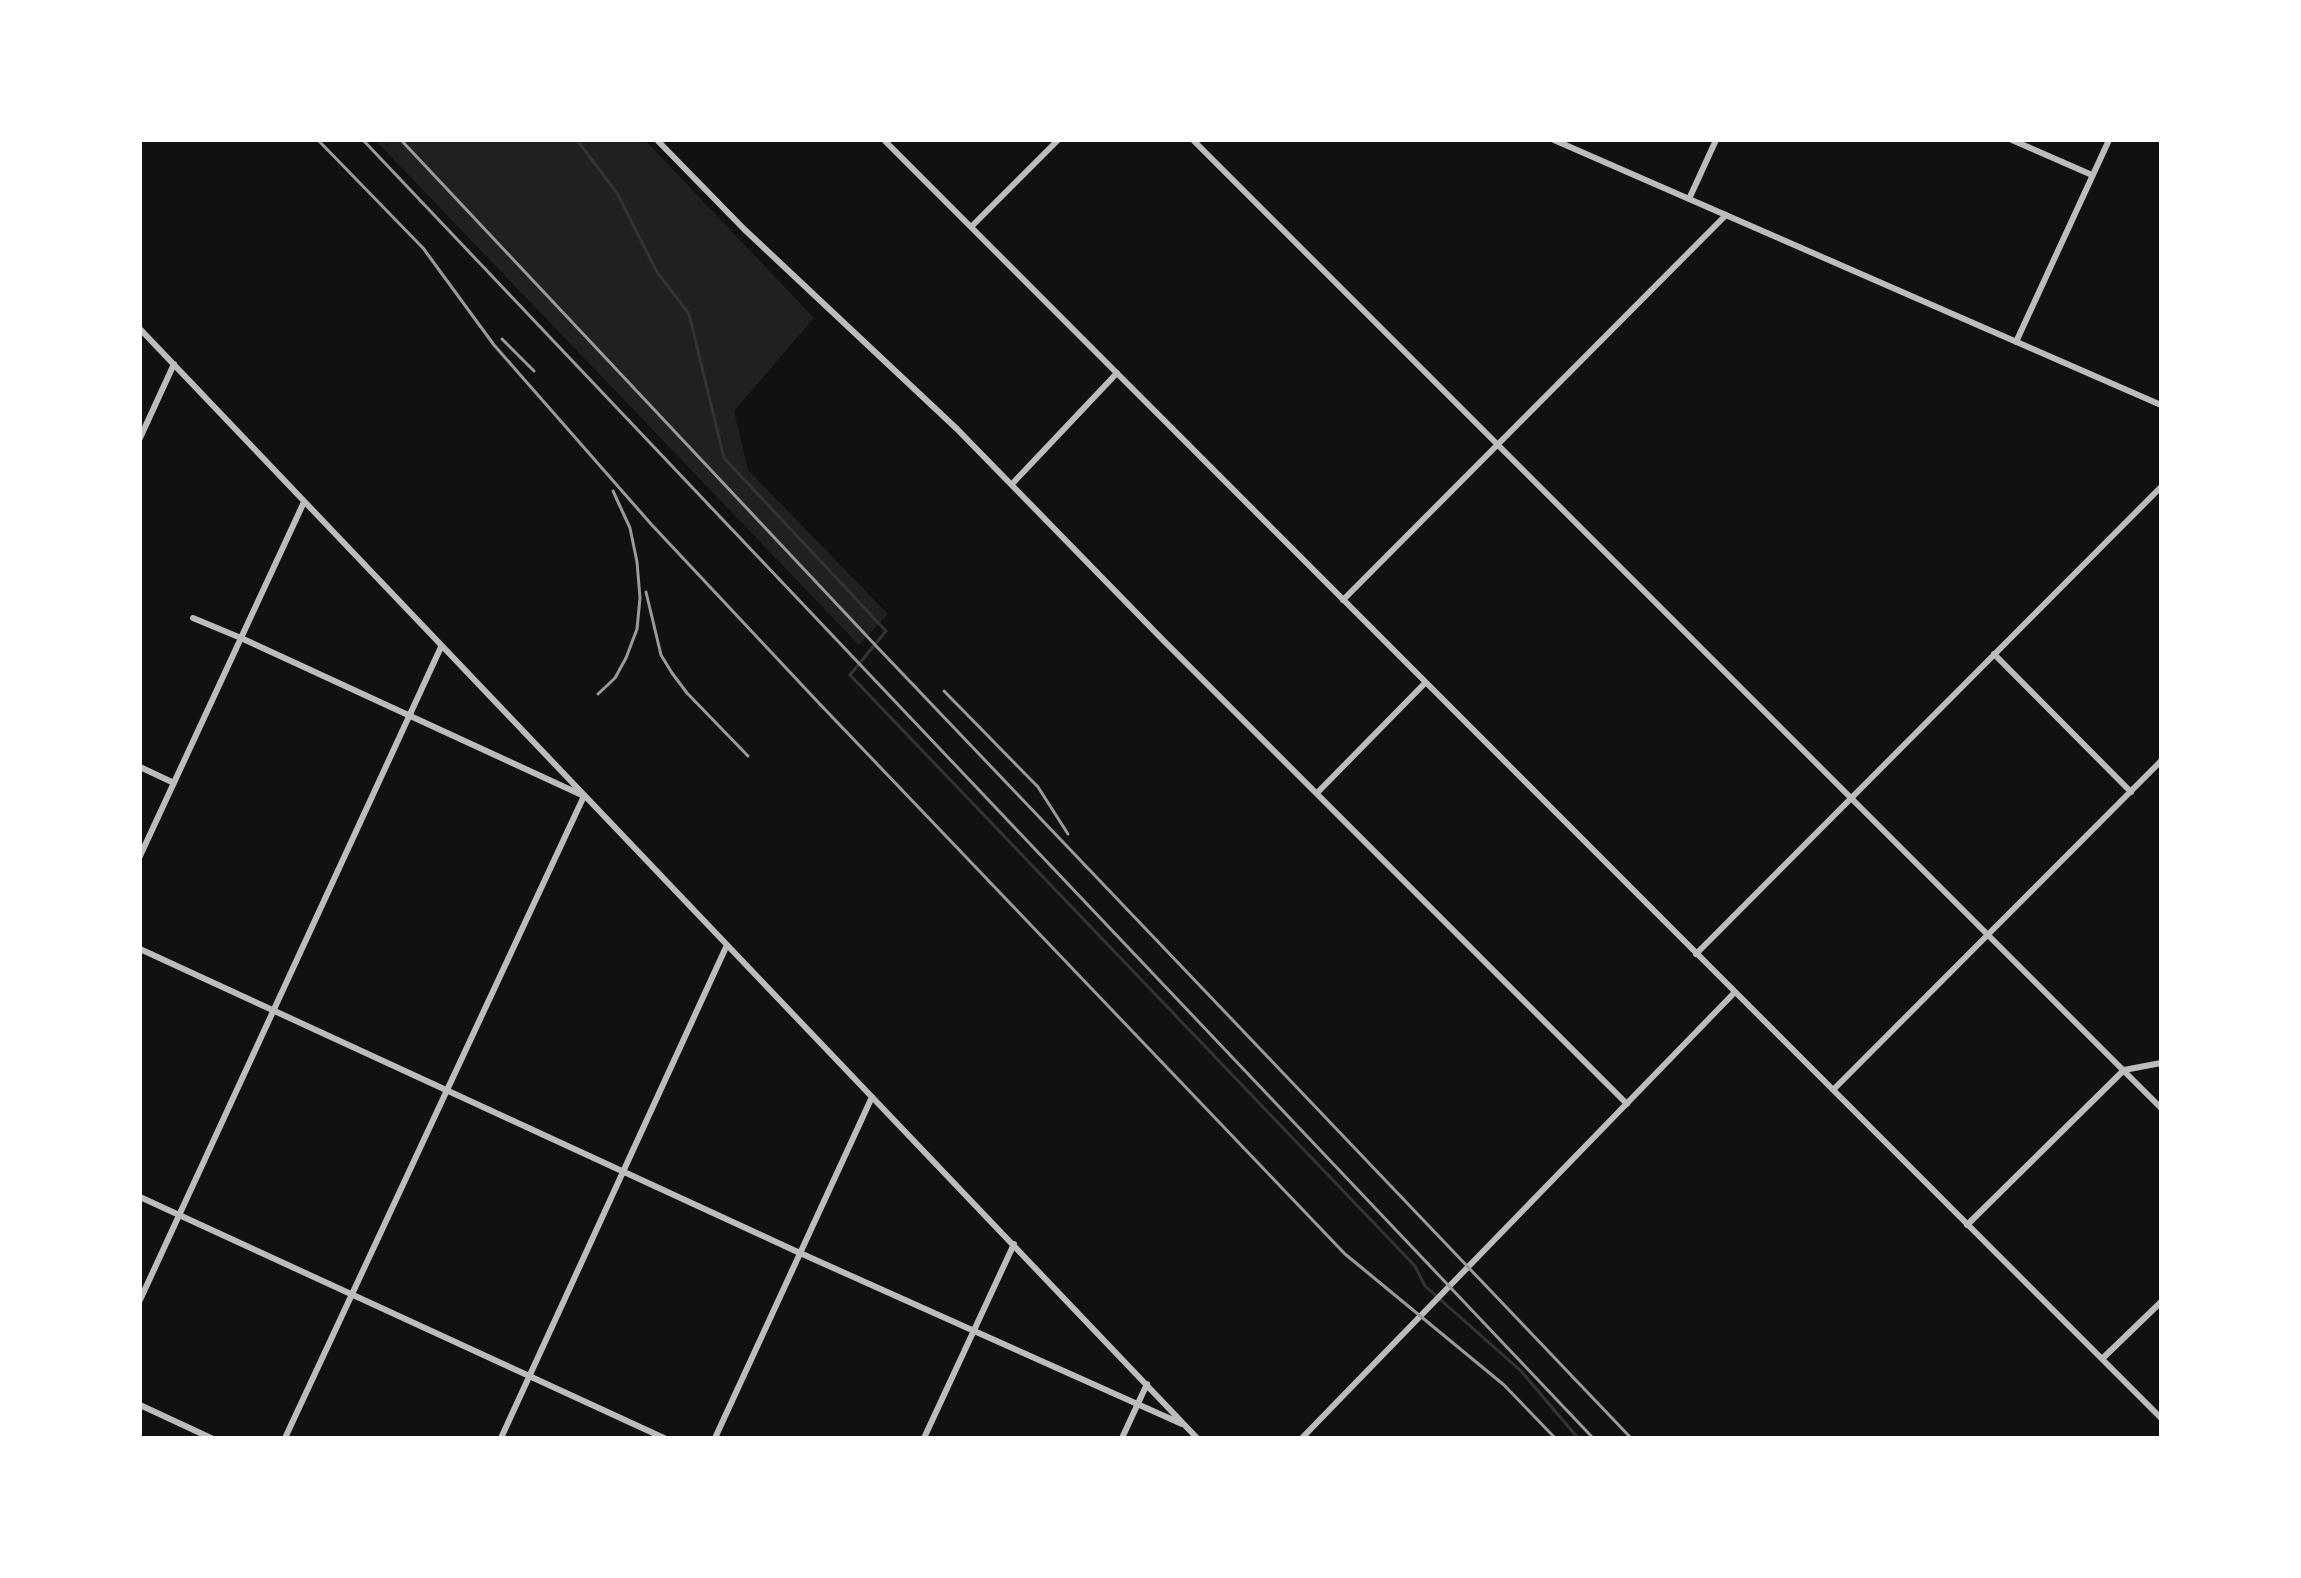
<!DOCTYPE html>
<style>
body{margin:0}
#map{position:relative;width:2301px;height:1578px;overflow:hidden;background:#111;font-family:Overpass,sans-serif}
canvas{display:block}
.frame{position:absolute;inset:0;border:142px solid #fff;pointer-events:none}
</style>
<div id="map">
<canvas width="2301" height="1578"></canvas>
<div class="frame"></div>
</div>
<script>
const c = document.querySelector('canvas').getContext('2d');
c.lineJoin = 'round';
function fillPath(path, color) { c.fillStyle = color; c.fill(path, 'evenodd'); }
const poly = rows => new Path2D(rows.map(r => 'M' + r).join(''));
function stroke(path, color, width, dash) { c.strokeStyle = color; c.lineWidth = width; c.lineCap = dash ? 'butt' : 'round'; c.setLineDash(dash || []); c.stroke(path); }
fillPath(poly([
 [375,140,645,140,814,318,734,411,748,470,888,614,859,645]
]), '#202020');
stroke(poly([
 [577,140,617,193,657,272,689,314,724,458,886,631,850,675,1415,1266,1425,1286,1521,1371,1578,1438]
]), '#333', 3);
stroke(poly([
 [657,140,744,229,957,429,1162,639,1627,1104],
 [884,140,2161,1418],
 [1193,140,2161,1108],
 [1554,140,2161,405],
 [2012,140,2092,175],
 [1689,199,1716,140],
 [972,226,1058,140],
 [140,329,1197,1438],
 [2016,342,2109,140],
 [140,438,174,364],
 [1012,484,1117,373],
 [1343,600,1726,215],
 [193,618,241,638,584,796,285,1438],
 [1994,654,2131,792],
 [140,767,174,783],
 [1317,793,1425,683],
 [140,856,304,502],
 [140,949,800,1253,1182,1424],
 [1696,954,2161,487],
 [1833,1090,2161,761],
 [140,1197,664,1438],
 [1967,1225,2124,1070,2161,1063],
 [140,1300,441,647],
 [2102,1359,2161,1302],
 [140,1405,211,1438],
 [501,1438,727,945],
 [715,1438,872,1097],
 [924,1438,1014,1244],
 [1122,1438,1147,1384],
 [1302,1438,1735,992]
]), '#bcbcbc', 6);
stroke(poly([
 [318,140,423,248,494,345,651,524,816,700,1345,1254,1504,1385,1555,1438],
 [363,140,1593,1438],
 [401,140,878,648,1631,1438],
 [502,339,534,371],
 [646,592,661,655,672,673,687,693,748,756],
 [944,691,1038,787,1068,834],
 [598,694,615,678,626,658,637,629,640,598,637,562,630,528,613,491]
]), '#9a9a9a', 3);
</script>
